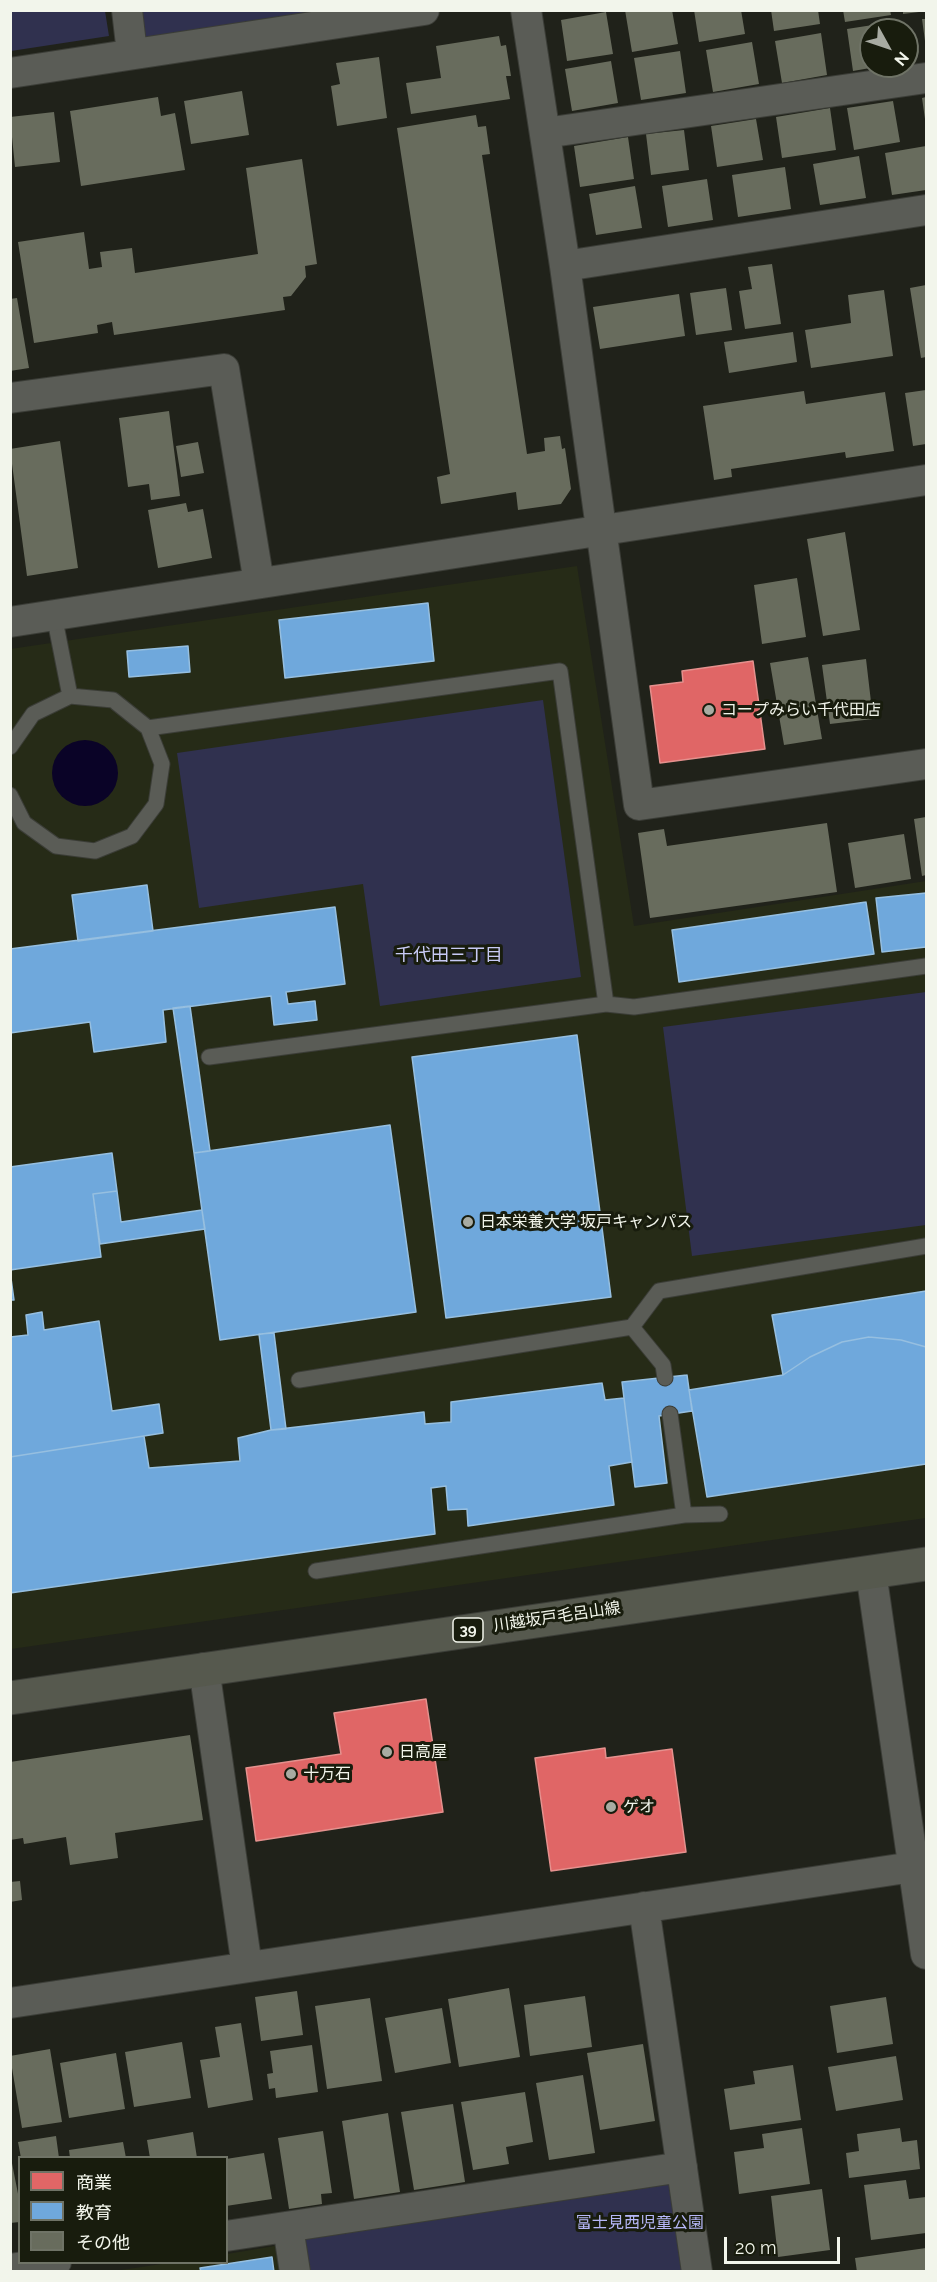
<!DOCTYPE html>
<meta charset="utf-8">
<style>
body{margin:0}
#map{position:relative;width:937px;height:2282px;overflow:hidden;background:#20221a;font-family:Raleway,"Noto Sans JP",sans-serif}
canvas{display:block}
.frame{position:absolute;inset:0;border:12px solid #f2f5eb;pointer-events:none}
.legend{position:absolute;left:18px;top:2156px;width:210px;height:108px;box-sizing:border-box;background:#181c0d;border:2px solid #6f7366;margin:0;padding:8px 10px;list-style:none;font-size:18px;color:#f2f5eb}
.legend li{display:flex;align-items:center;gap:12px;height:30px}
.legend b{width:30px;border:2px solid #6f7366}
.north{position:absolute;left:859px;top:18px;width:60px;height:60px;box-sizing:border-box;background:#181c0d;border:2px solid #6f7366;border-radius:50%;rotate:130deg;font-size:16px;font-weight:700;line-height:24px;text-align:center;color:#f2f5eb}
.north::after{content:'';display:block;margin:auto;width:21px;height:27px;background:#a8aba2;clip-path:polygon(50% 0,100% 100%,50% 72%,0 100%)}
.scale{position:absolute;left:724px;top:2237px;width:116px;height:27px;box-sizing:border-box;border:3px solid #f2f5eb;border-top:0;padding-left:8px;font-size:18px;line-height:21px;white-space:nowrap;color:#f2f5eb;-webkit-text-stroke:4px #181c0d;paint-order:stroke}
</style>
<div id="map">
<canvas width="937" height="2282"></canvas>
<div class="frame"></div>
<ul class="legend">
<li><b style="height:16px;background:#e06666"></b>商業</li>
<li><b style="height:16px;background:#6fa8dc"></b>教育</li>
<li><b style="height:16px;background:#686c5d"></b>その他</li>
</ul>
<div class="north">N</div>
<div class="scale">20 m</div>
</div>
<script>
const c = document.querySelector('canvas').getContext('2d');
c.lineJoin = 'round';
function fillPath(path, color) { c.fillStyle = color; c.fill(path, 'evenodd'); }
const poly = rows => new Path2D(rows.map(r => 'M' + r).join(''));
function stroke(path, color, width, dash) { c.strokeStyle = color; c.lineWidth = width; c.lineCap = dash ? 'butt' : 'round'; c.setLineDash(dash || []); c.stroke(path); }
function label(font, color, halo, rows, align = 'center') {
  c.font = font + ' Raleway,"Noto Sans JP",sans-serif'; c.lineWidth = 6; c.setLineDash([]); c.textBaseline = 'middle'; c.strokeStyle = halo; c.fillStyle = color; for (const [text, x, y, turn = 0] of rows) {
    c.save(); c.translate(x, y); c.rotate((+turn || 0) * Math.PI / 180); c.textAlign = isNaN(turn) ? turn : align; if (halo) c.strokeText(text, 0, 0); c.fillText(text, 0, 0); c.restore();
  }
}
fillPath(poly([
 [577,566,634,926,926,881,926,1518,11,1649,10,649],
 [275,2246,279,2271,108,2272,168,2263,226,2262,227,2254]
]), '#262b17');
fillPath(poly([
 [139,10,353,11,144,42],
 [10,11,105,11,109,36,11,51],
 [543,700,581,977,380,1006,363,884,199,908,177,753],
 [926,992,926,1225,692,1256,663,1027],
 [682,2167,697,2271,295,2271,288,2227]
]), '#30314f');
fillPath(poly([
 '52 773a33 33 0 1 1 66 0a33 33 0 1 1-66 0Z'
]), '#0a0327');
const shops = poly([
 [753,661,765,749,660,763,650,686,683,682,682,671,753,661],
 [426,1699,443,1812,256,1841,246,1768,341,1754,334,1713,426,1699],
 [605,1748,606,1758,672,1749,686,1852,551,1871,535,1758,605,1748]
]);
fillPath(shops, '#e06666');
stroke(shops, '#e5918e', 1.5);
const schools = poly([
 [428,603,434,661,285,678,279,620,428,603],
 [188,646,190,672,129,677,127,651,188,646],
 [147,885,153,931,78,941,72,895,147,885],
 [926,893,926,947,882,952,876,898,926,893],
 [866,902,874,954,679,982,672,930,866,902],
 [335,907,345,984,286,992,288,1004,315,1001,317,1020,274,1025,271,996,163,1010,166,1042,94,1052,90,1022,10,1033,10,949,335,907],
 [190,1006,210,1151,194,1153,173,1008,190,1006],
 [577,1035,611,1297,446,1318,412,1057,577,1035],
 [390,1125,416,1312,220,1340,194,1153,390,1125],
 [112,1153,117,1191,93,1194,101,1257,10,1270,10,1167,112,1153],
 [117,1191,121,1222,202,1210,205,1229,100,1244,93,1194,117,1191],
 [10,1271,14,1300,10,1300,10,1271],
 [926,1291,926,1347,901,1340,869,1337,842,1342,810,1357,783,1375,772,1315,926,1291],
 [42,1312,44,1330,99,1321,112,1411,159,1404,163,1433,10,1457,10,1337,28,1335,26,1315,42,1312],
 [274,1333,286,1429,271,1430,259,1334,274,1333],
 [869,1337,901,1340,926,1347,926,1464,707,1497,689,1390,783,1375,810,1357,842,1342,869,1337],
 [687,1375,692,1411,659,1416,667,1483,635,1487,622,1382,687,1375],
 [602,1383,605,1400,624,1398,632,1462,609,1466,614,1505,468,1526,467,1509,448,1510,446,1486,431,1488,435,1534,10,1593,10,1457,144,1436,149,1468,240,1461,238,1438,271,1430,424,1412,425,1424,451,1422,451,1402,602,1383],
 [272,2257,274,2272,201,2272,200,2268,272,2257]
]);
fillPath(schools, '#6fa8dc');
stroke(schools, '#96bfe0', 1.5);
fillPath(poly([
 [625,10,672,10,678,44,632,52],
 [694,10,741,10,745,34,699,42],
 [771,10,818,10,820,24,774,31],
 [843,10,890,10,891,15,845,22],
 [903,10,919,10,919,12,903,14],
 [606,12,613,54,567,61,561,20],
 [922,19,926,19,926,41,925,41],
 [892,22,893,30,871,30,871,66,876,67,853,71,847,29],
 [821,33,827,75,782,83,775,41],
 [499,36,501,46,506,45,511,76,506,76,510,99,411,114,406,83,441,78,436,46],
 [752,42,759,84,713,92,706,50],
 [680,51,686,93,641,100,634,58],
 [379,57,387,118,337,126,331,86,340,84,336,63],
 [611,61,618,103,572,111,565,69],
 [242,91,249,135,191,144,184,101],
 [158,97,161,116,175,113,185,170,81,186,70,111],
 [926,97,926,119,925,119,922,98],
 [893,101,900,142,854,150,847,108],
 [830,108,836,150,782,158,776,117],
 [54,112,60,162,15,167,10,117],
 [476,115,478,127,486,126,490,154,482,155,527,454,545,451,544,438,560,436,562,449,565,448,571,489,561,504,518,510,516,492,441,504,437,477,450,474,397,128],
 [756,119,763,160,717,167,711,126],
 [684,130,689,170,651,175,646,134],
 [628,137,634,179,580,187,574,146],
 [926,146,926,190,892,195,885,153],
 [859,156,866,198,820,205,813,164],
 [302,159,317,264,305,266,306,277,291,296,283,297,285,310,114,335,112,322,97,325,98,333,34,343,18,242,84,232,89,269,102,267,100,252,132,248,135,273,258,254,246,168],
 [785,167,791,209,738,217,732,175],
 [707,179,713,220,668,227,662,186],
 [635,186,642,228,596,235,589,194],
 [772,264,781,324,745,329,739,291,752,289,748,267],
 [926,285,926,357,921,358,910,288],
 [726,288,732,330,696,335,690,293],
 [884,290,893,356,811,368,805,330,851,323,848,295],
 [679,294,685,336,600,349,593,307],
 [17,298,29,368,10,371,10,299],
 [793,332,797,362,729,373,724,342],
 [926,390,926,444,913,446,905,393],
 [804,391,806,404,885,392,894,451,846,458,845,452,731,469,732,477,714,480,703,406],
 [169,411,180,496,151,500,149,484,128,487,119,418],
 [60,441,78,568,27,576,10,449],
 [198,442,204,473,181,477,176,446],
 [186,503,188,512,203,509,212,558,158,568,148,510],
 [845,532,860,630,823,636,807,539],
 [797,578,806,637,762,644,754,585],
 [808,657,822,739,784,745,770,663],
 [866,659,873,719,830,724,822,665],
 [926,817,926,875,922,876,914,819],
 [827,823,837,892,650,918,638,833,664,829,667,846],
 [904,834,911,879,855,888,848,843],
 [190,1735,203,1820,115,1833,118,1858,70,1865,66,1837,24,1844,23,1838,10,1840,10,1762],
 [20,1881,22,1900,10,1902,10,1882],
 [509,1988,520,2057,459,2067,448,1999],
 [297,1991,303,2035,261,2041,255,1997],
 [585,1996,592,2047,530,2056,524,2005],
 [886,1997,893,2044,837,2053,830,2006],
 [370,1998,382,2081,327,2089,315,2006],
 [442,2008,451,2063,395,2073,385,2018],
 [241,2023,253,2100,208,2108,200,2060,220,2057,215,2027],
 [182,2042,191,2098,134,2107,125,2052],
 [643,2044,655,2121,600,2130,587,2053],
 [312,2045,318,2092,276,2098,275,2088,269,2089,267,2074,273,2073,270,2051],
 [50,2049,62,2122,22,2128,10,2056],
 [116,2053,125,2109,69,2118,60,2063],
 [896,2056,903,2100,836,2111,828,2067],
 [793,2065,801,2120,730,2130,724,2089,755,2084,753,2071],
 [583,2075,595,2153,549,2160,536,2083],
 [525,2092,533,2142,506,2147,509,2164,473,2170,461,2102],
 [453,2104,465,2182,414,2190,401,2112],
 [388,2113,400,2192,354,2199,342,2121],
 [802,2128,810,2184,739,2194,734,2152,764,2148,762,2134],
 [900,2128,902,2142,917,2140,920,2169,849,2178,846,2153,859,2151,857,2134],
 [323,2131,332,2193,321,2194,322,2204,289,2209,278,2138],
 [193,2132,197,2158,150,2158,147,2140],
 [56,2136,59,2158,21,2158,18,2142],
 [123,2142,126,2158,70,2158,69,2150],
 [10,2153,20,2204,20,2222,10,2223],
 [264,2153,272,2199,226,2206,226,2159],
 [906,2180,909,2199,926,2197,926,2233,871,2240,864,2185],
 [822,2189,830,2250,778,2257,771,2196],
 [926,2248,926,2272,857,2272,855,2258]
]), '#686c5d');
const service = poly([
 [54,615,70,696],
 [148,728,560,671,606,1004],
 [10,747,33,714,70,696,113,700,148,728,162,764,156,804,132,836,95,851,56,846,24,823,10,795],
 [209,1057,606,1004,634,1007,926,966],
 [632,1327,663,1365,665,1378],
 [299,1380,632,1327,659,1291,926,1246],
 [670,1414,684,1515],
 [316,1571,684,1515,720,1514]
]);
const minor = poly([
 [127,10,132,53],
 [526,10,565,266,639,805,926,764],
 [10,73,424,10],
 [545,133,926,78],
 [565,266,926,210],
 [10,398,224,369,259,583],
 [10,622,926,480],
 [871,1572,926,1954],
 [204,1668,247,1967],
 [644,1907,697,2272],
 [10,2003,926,1865],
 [288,2227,295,2272],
 [226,2236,682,2167],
 [10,2269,56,2262]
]);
const primary = poly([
 [10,1698,926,1564]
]);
stroke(service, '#3b3d37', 17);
stroke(minor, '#3b3d37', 32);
stroke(primary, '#3b3d37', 35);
stroke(service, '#5a5c56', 15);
stroke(minor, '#5a5c56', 30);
stroke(primary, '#56594e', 33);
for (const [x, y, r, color] of [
 [709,710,6,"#a8aba2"],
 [468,1222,6,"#a8aba2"],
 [387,1752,6,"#a8aba2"],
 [291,1774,6,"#a8aba2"],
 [611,1807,6,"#a8aba2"]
]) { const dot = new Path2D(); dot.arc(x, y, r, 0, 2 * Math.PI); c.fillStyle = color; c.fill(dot); stroke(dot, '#181c0d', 2); }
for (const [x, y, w] of [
 [468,1630,30]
]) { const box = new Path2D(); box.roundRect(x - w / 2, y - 12, w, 24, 4.5); c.fillStyle = '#181c0d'; c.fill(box); stroke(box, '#f2f5eb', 1.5); }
label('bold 15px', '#f2f5eb', null, [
 ["39",468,1630]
]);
label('16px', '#f2f5eb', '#181c0d', [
 ["コープみらい千代田店",721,710],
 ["日本栄養大学 坂戸キャンパス",480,1222],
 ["日高屋",399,1752],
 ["十万石",303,1774],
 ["ゲオ",623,1807]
], 'left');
label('16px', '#f2f5eb', '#181c0d', [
 ["川越坂戸毛呂山線",557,1617,-8]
]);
label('16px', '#b6b7f7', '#181c0d', [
 ["富士見西児童公園",640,2223]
]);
label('18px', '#c8caf5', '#181c0d', [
 ["千代田三丁目",449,956]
]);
</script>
